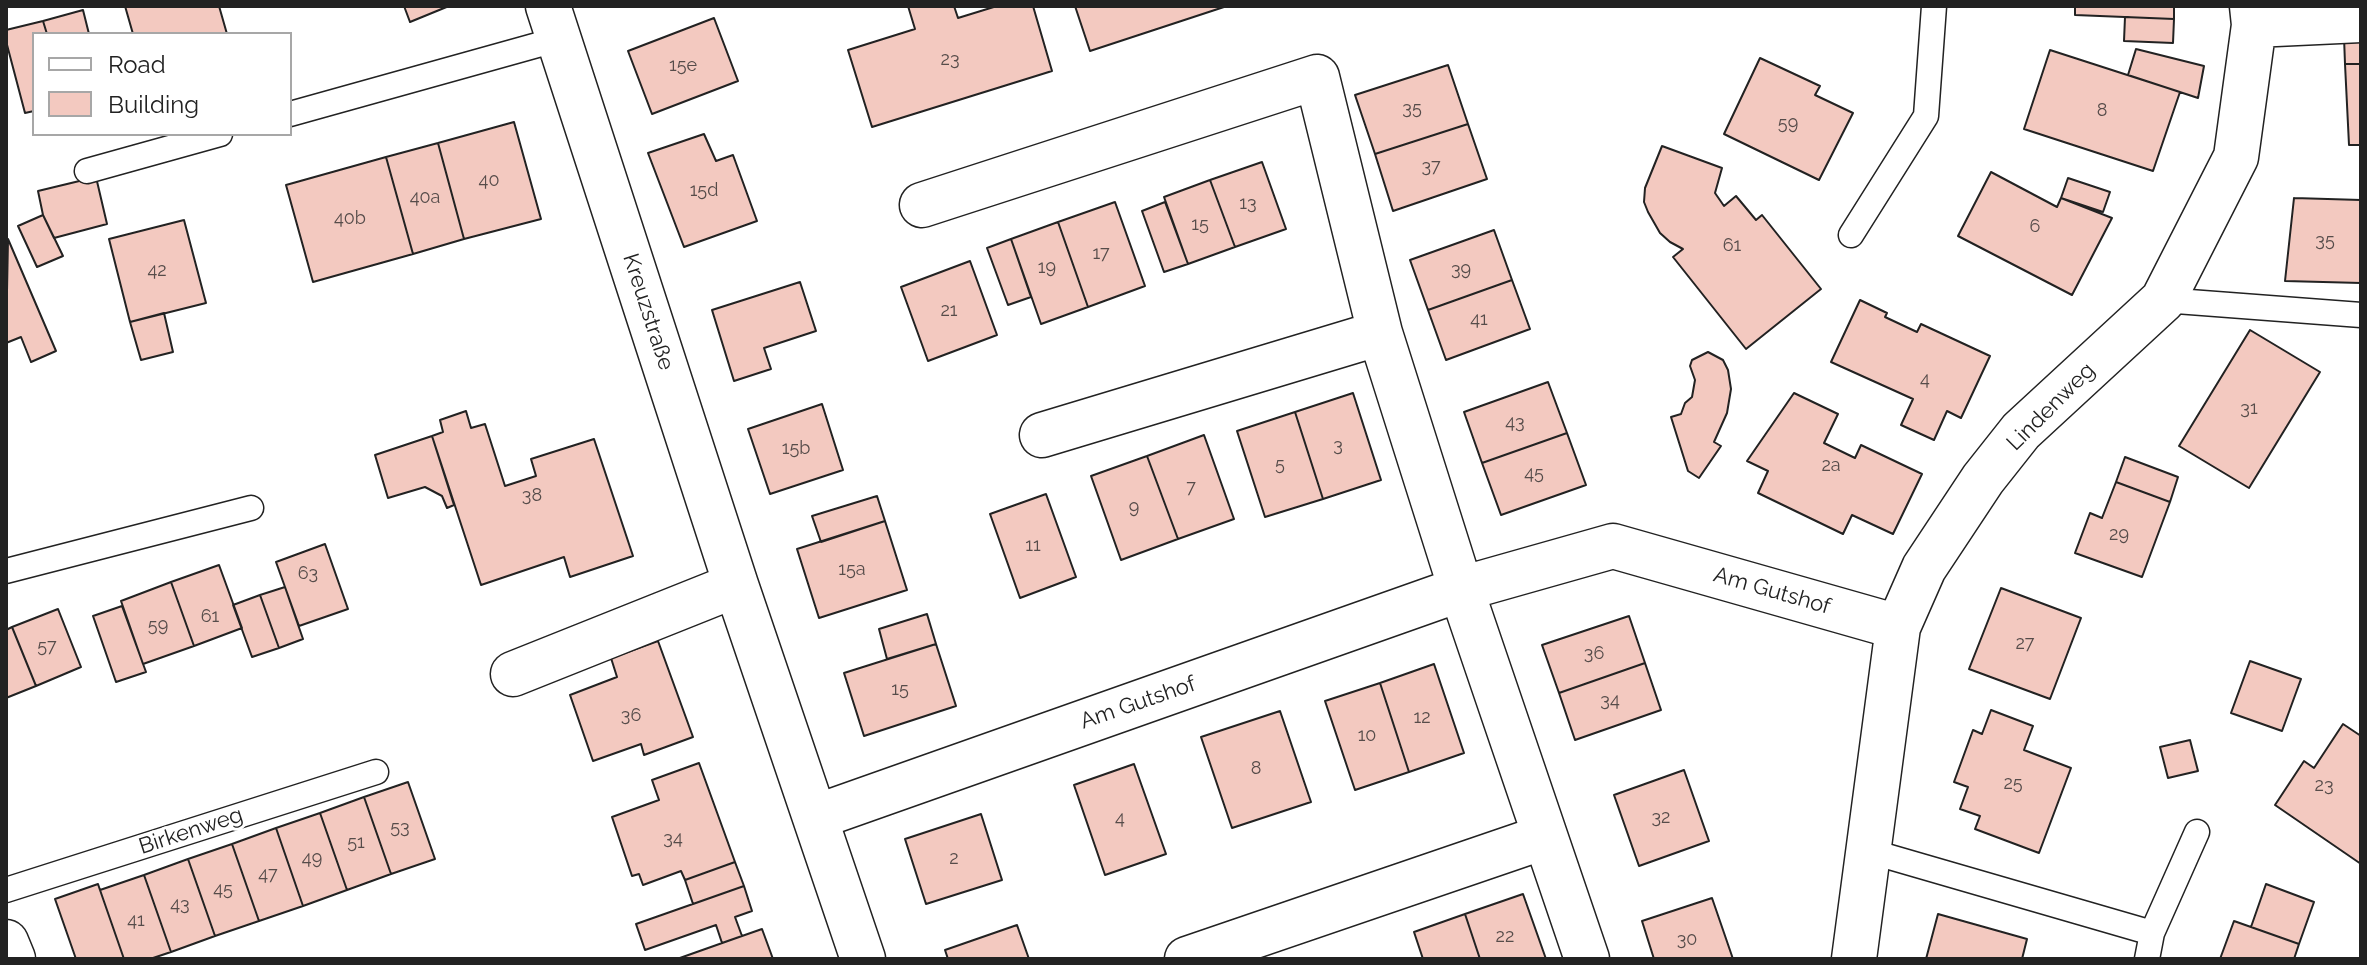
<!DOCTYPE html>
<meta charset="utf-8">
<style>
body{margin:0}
#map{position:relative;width:2367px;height:965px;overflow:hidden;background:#fff;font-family:Raleway,sans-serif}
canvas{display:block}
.frame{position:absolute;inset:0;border:8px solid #222;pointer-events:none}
.legend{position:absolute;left:32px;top:32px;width:260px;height:104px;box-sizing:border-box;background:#fff;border:2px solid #a7a7a7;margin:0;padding:10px 14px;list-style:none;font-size:24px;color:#222}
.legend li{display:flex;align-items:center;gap:16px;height:40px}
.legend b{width:40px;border:2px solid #a7a7a7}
</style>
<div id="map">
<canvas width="2367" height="965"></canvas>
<div class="frame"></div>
<ul class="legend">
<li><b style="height:10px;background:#fff"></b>Road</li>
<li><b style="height:22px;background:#f3c9c0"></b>Building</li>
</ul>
</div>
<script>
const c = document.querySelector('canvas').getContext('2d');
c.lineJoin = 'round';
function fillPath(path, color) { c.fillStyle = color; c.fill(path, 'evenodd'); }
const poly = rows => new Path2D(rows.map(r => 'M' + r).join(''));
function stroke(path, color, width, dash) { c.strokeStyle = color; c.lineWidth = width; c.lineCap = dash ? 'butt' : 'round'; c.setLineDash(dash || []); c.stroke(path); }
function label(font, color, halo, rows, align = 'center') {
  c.font = font + ' Raleway,sans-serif'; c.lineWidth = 6; c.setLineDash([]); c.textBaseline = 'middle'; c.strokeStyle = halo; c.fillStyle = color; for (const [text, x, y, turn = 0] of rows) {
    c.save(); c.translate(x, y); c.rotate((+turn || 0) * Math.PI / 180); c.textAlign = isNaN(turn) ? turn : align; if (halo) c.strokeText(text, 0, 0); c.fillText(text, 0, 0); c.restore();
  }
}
const building = poly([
 [125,6,219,6,227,34,133,34,125,6],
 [404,6,449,6,410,22,404,6],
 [908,6,954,6,958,18,997,6,1033,6,1052,71,872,127,848,50,915,29,908,6],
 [1075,6,1227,6,1090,51,1075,6],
 [2075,6,2174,6,2174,19,2075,15,2075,6],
 [83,10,89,34,47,34,43,21,83,10],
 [2125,17,2174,19,2173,43,2124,41,2125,17],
 [714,18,738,81,652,114,628,51,714,18],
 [43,21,47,34,34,34,34,111,25,113,6,41,6,30,43,21],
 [2344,37,2361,37,2361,64,2345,64,2344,37],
 [2136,49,2204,66,2198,98,2128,75,2136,49],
 [2050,50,2180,92,2153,171,2024,129,2050,50],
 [1760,58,1820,86,1815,95,1853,113,1819,180,1724,134,1760,58],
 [2345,64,2361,64,2361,145,2349,145,2345,64],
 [1448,65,1468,124,1375,154,1355,95,1448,65],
 [514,122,541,219,464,239,438,143,514,122],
 [1468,124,1487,179,1393,211,1375,154,1468,124],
 [704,134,716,161,733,155,757,221,684,247,648,153,704,134],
 [438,143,464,239,413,254,386,157,438,143],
 [1662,146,1722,168,1715,193,1724,206,1736,196,1756,220,1762,215,1821,289,1746,349,1673,257,1683,249,1670,242,1660,233,1648,212,1644,202,1645,188,1662,146],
 [386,157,413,254,313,282,286,185,386,157],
 [1262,162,1286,229,1235,247,1210,180,1262,162],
 [1991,172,2057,207,2061,198,2112,218,2072,295,1958,236,1991,172],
 [96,177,107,224,54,238,43,215,38,191,96,177],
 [2068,178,2110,192,2103,212,2061,198,2068,178],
 [1210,180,1235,247,1188,264,1164,197,1210,180],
 [2294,198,2361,200,2361,283,2285,281,2294,198],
 [1115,202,1145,286,1088,307,1058,222,1115,202],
 [1165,202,1188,264,1164,272,1142,211,1165,202],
 [43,215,63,256,37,267,18,226,43,215],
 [184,220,206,303,130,322,109,239,184,220],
 [1058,222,1088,307,1041,324,1011,239,1058,222],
 [1494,230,1512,280,1428,310,1410,260,1494,230],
 [8,239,56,351,31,362,21,337,6,343,8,239],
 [1011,239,1031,297,1008,305,987,248,1011,239],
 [970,261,997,335,928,361,901,287,970,261],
 [1512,280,1530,329,1446,360,1428,310,1512,280],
 [800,282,816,331,764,348,771,369,734,381,712,310,800,282],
 [1860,300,1887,313,1885,317,1917,332,1921,324,1990,356,1961,418,1947,411,1934,440,1901,425,1913,399,1831,362,1860,300],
 [164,313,173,352,141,360,130,322,164,313],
 [2250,330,2320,372,2249,488,2179,446,2250,330],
 [1708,352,1723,360,1728,370,1731,389,1727,413,1714,442,1721,446,1699,478,1688,471,1671,417,1681,414,1685,403,1692,397,1695,380,1690,366,1692,360,1708,352],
 [1548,382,1567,433,1482,463,1464,412,1548,382],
 [1353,393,1381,480,1323,499,1295,412,1353,393],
 [1794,393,1838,414,1824,443,1855,458,1861,445,1922,474,1893,534,1852,515,1843,534,1758,493,1768,471,1747,461,1794,393],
 [822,404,843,470,770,494,748,429,822,404],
 [466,411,471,428,485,424,505,486,536,476,531,459,594,439,633,556,570,577,564,557,481,585,432,436,443,432,440,420,466,411],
 [1295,412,1323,499,1265,517,1237,431,1295,412],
 [1567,433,1586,485,1501,515,1482,463,1567,433],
 [1204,435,1234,519,1178,539,1147,456,1204,435],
 [432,436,454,505,447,508,442,496,425,487,388,498,375,455,432,436],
 [1147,456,1178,539,1121,560,1091,476,1147,456],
 [2125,457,2178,477,2170,502,2116,482,2125,457],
 [2116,482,2170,502,2142,577,2075,553,2090,513,2102,518,2116,482],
 [1046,494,1076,577,1020,598,990,514,1046,494],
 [877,496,885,521,821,542,812,516,877,496],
 [885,521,907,590,819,618,797,549,885,521],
 [325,544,348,609,299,626,276,562,325,544],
 [219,565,242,628,194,646,171,582,219,565],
 [171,582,194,646,143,664,121,601,171,582],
 [285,587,303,639,279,648,260,595,285,587],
 [2001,588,2081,618,2050,699,1969,669,2001,588],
 [260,595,279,648,252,657,233,605,260,595],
 [122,606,146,672,116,682,93,616,122,606],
 [58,609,81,667,36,686,12,627,58,609],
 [927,614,936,644,887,659,879,629,927,614],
 [1629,616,1645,663,1559,693,1542,645,1629,616],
 [12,627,36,686,6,698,6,630,12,627],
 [658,641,693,737,644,755,641,744,593,761,570,695,617,677,611,658,658,641],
 [936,644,956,706,864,736,844,673,936,644],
 [2250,661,2301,679,2282,731,2231,713,2250,661],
 [1645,663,1661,710,1575,740,1559,693,1645,663],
 [1434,664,1464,753,1409,772,1380,683,1434,664],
 [1380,683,1409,772,1355,790,1325,701,1380,683],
 [1991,710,2033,726,2024,750,2071,768,2039,853,1975,829,1980,816,1960,809,1968,787,1954,782,1973,730,1982,734,1991,710],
 [1280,711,1311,802,1232,828,1201,737,1280,711],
 [2343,724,2361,736,2361,864,2275,805,2304,761,2314,768,2343,724],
 [2190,740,2198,771,2168,778,2160,747,2190,740],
 [699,763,735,862,685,880,681,871,643,885,639,874,632,876,612,817,659,800,652,780,699,763],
 [1134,764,1166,854,1105,875,1074,785,1134,764],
 [1684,770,1709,841,1639,866,1614,795,1684,770],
 [408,782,435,859,391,874,364,797,408,782],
 [364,797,391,874,347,890,320,813,364,797],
 [320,813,347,890,303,906,276,828,320,813],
 [981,814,1002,880,926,904,905,839,981,814],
 [276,828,303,906,259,921,232,844,276,828],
 [232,844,259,921,215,936,188,859,232,844],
 [188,859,215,936,171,952,144,875,188,859],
 [735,862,744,886,693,904,685,880,735,862],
 [144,875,171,952,150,959,124,959,100,890,144,875],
 [98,884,100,890,124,959,76,959,55,899,98,884],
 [2266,884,2314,902,2299,944,2251,927,2266,884],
 [744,886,752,911,735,917,742,936,722,943,716,925,645,950,636,924,744,886],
 [1523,894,1546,959,1480,959,1465,914,1523,894],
 [1712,898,1733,959,1654,959,1642,921,1712,898],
 [1465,914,1480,959,1423,959,1414,932,1465,914],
 [1938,914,2027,939,2022,959,1926,959,1938,914],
 [2234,921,2299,944,2294,959,2220,959,2234,921],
 [1017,925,1029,959,948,959,945,950,1017,925],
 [762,929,773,959,677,959,742,936,762,929]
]);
fillPath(building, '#f3c9c0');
stroke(building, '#222', 2);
const lane = poly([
 [290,114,559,39],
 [87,171,220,134],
 [1851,235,1926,116,1934,6],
 [2163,300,2361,315],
 [6,571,251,508],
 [1869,851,2152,933],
 [6,890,376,772],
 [2147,959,2152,933,2197,832]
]);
const street = poly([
 [548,6,736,585,863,959],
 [2254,25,2361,20],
 [922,205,1317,77,1380,333,1461,589,1587,959],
 [1042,435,1380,333],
 [513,674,736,585],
 [816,817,1461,589,1613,546,1898,627],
 [6,942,13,959],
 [1187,959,1544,837],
 [1854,959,1898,627,1924,568,1983,479,2021,431,2163,300,2236,157,2254,25,2252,6]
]);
stroke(lane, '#222', 27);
stroke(street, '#222', 47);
stroke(lane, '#fff', 24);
stroke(street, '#fff', 44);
label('18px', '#564c4a', null, [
 ["23",950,60],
 ["15e",683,66],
 ["35",1412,109],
 ["8",2102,111],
 ["59",1788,124],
 ["37",1431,167],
 ["40",489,181],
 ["15d",704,191],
 ["40a",425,198],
 ["13",1248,204],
 ["40b",350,219],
 ["15",1200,225],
 ["6",2035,227],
 ["35",2325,241],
 ["61",1732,246],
 ["17",1101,254],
 ["19",1047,268],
 ["39",1461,270],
 ["42",157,271],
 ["21",949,311],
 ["41",1479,320],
 ["4",1925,380],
 ["31",2249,409],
 ["43",1515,423],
 ["3",1338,446],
 ["15b",796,449],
 ["5",1280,465],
 ["2a",1831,466],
 ["45",1534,474],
 ["7",1191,488],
 ["38",532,496],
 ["9",1134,508],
 ["29",2119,535],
 ["11",1033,546],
 ["15a",852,570],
 ["63",308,574],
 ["61",210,617],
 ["59",158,626],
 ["27",2025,644],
 ["57",47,647],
 ["36",1594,654],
 ["15",900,690],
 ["34",1610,701],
 ["36",631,716],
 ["12",1422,718],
 ["10",1367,736],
 ["8",1256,769],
 ["25",2013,784],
 ["23",2324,786],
 ["32",1661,818],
 ["4",1120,819],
 ["53",400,828],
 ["34",673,839],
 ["51",356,843],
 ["49",312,859],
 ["2",954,859],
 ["47",268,875],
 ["45",223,890],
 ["43",180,905],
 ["41",136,921],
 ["22",1505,937],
 ["30",1687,940]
]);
label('22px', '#222', '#fff', [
 ["Kreuzstraße",648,312,72],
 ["Lindenweg",2051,407,-45],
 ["Am Gutshof",1772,591,16],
 ["Am Gutshof",1138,703,-19],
 ["Birkenweg",191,831,-18]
]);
</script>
